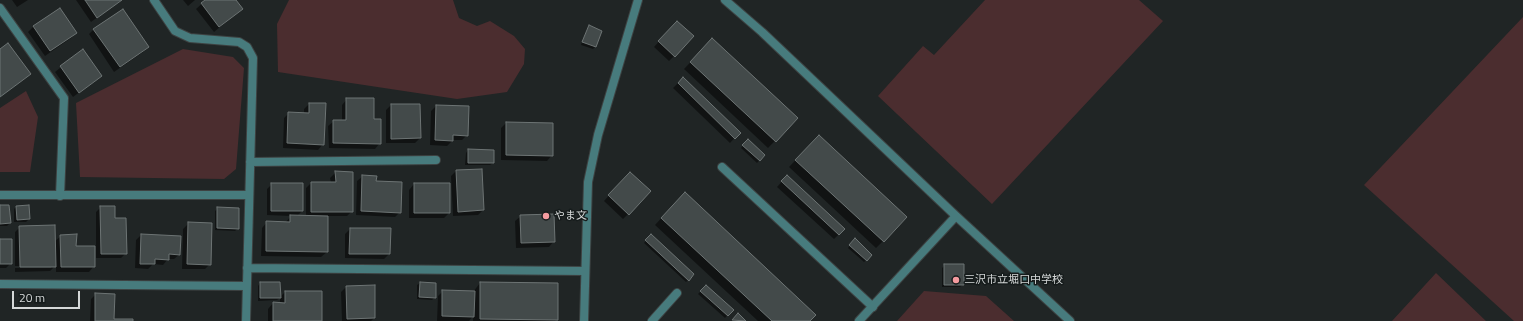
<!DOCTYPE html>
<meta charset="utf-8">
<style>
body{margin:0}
#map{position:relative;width:1523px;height:321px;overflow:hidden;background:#202525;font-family:"Titillium Web",sans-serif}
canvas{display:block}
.scale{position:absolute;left:12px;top:291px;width:68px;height:18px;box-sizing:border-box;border:2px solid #d5d8d8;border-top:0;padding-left:5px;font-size:12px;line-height:14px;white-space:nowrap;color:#d5d8d8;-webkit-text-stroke:3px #161c1c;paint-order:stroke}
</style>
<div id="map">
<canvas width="1523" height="321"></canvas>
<div class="scale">20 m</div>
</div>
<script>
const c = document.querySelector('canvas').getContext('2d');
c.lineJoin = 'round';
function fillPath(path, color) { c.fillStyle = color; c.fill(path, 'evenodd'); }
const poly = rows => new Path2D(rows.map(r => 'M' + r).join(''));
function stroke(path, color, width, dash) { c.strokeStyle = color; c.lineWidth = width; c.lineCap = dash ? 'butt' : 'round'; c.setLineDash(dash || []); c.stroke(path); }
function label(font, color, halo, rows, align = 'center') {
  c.font = font + ' "Titillium Web","Noto Sans JP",sans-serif'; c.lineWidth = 3; c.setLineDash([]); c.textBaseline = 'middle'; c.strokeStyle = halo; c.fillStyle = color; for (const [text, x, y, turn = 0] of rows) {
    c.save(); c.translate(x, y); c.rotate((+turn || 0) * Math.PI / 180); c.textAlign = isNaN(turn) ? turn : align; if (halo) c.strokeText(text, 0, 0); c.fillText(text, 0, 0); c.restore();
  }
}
fillPath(poly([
 [289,0,453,0,459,18,477,26,490,21,514,36,525,49,524,64,507,92,457,99,278,72,277,24],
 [985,0,1139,0,1163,21,992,204,878,96,923,46,934,55],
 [1523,17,1523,321,1514,321,1364,185],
 [183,49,233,57,244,68,236,169,224,179,80,177,76,103],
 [26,91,38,117,30,172,0,172,0,108],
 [1436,273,1486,321,1392,321],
 [924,291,986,296,1014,321,897,321]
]), '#4b2d2f');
fillPath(poly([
 [12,0,28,0,17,7],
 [76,0,121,0,91,22],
 [183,0,195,0,188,6],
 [206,0,235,0,242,9,214,32,196,9],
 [60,9,76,33,71,38,45,56,28,32,33,27],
 [589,27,601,32,595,47,593,49,581,45,587,29],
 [672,27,674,56,669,61,654,47],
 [94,29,148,47,143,52,114,72,89,34],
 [705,47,797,118,768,148,684,69],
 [82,50,101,76,73,97,55,72],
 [683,78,739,133,730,143,673,88],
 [347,99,373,120,380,143,375,149,329,148,328,126,334,121,342,121,342,105],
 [309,104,323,144,318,150,283,148,284,118,289,113,304,114,304,109],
 [391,105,420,138,415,143,386,143,386,110],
 [436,106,467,135,462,140,453,140,447,146,430,145,431,111],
 [506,123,552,155,547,161,501,160,501,128],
 [748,140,764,155,757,163,741,148],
 [812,143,883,241,876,248,789,167],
 [468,150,493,163,490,165,465,165,466,153],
 [481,170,483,210,478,215,453,216,451,176,456,171],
 [336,172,352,211,347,216,327,216,327,252,321,257,261,256,262,228,267,222,285,223,291,216,267,215,267,189,272,184,302,211,296,217,306,217,306,188,311,183,331,183,330,178],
 [363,176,400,212,395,217,356,215,357,181],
 [787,176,839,234,834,239,777,187],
 [625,178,628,214,623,219,604,201],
 [414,184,449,213,444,218,409,218,409,190],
 [678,200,809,321,758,321,655,225],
 [0,206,10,223,7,226,0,226],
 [16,207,29,219,26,222,14,222,14,209],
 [101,207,114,219,126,253,121,258,96,258,96,212],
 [218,208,238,228,235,231,215,230,215,211],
 [521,216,554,241,549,247,516,248,515,221],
 [188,224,210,264,205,269,182,269,183,229],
 [20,227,54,242,61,236,75,247,94,266,89,272,56,272,56,265,50,271,15,272,15,268,51,268,51,266,15,266,15,232],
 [350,229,389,254,384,259,345,258,345,234],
 [141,235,180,254,174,259,168,259,163,265,153,264,148,269,135,268,136,240],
 [651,235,693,275,686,282,644,243],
 [0,240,11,263,6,268,0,268],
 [855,240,871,255,864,262,848,248],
 [945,265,963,284,960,287,942,287,942,268],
 [260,283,280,297,285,292,321,321,268,321,268,309,273,303,280,304,280,298,277,300,258,301,258,286],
 [420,283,435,297,432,300,417,299,417,285],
 [480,283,557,319,555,321,473,321,473,316,469,321,437,321,438,296,443,291,473,292],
 [706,286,732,310,725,318,698,294],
 [346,287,374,318,371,321,342,321,341,292],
 [96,294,113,320,132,321,90,321,91,299]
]), '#0007');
const building = poly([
 [85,0,122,0,97,18,85,0],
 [205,0,236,0,243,9,219,27,201,3,205,0],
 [60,8,77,33,50,51,33,26,60,8],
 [123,9,149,47,120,67,93,29,123,9],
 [677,21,694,36,675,57,658,41,677,21],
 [589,25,602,31,596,47,582,42,589,25],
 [712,38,798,118,776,142,690,62,712,38],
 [8,43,31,74,0,97,0,49,8,43],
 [83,49,102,76,79,93,60,66,83,49],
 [683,77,741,133,735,139,678,83,683,77],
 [346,98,374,98,374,119,381,119,381,144,333,143,333,120,346,120,346,98],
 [309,103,326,103,324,145,287,143,288,112,309,113,309,103],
 [391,104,420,104,421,138,391,139,391,104],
 [436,105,469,106,468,136,453,135,453,141,435,140,436,105],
 [506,122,553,123,553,156,506,155,506,122],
 [819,135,907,217,884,242,795,160,819,135],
 [748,139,765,155,760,161,742,145,748,139],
 [468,149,494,150,494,163,468,163,468,149],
 [482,169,484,210,458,212,456,170,482,169],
 [335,171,353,172,353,212,311,212,311,182,336,182,335,171],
 [630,172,651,191,629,215,608,195,630,172],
 [362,175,377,176,376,181,402,182,401,213,361,211,362,175],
 [787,175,845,229,839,235,781,181,787,175],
 [271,183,303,183,303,211,271,211,271,183],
 [414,183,450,183,450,213,414,213,414,183],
 [685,192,816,315,810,321,772,321,661,218,685,192],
 [0,205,9,205,11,223,0,224,0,205],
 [29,205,30,219,17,220,16,206,29,205],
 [100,206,115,206,115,218,126,218,127,254,101,254,100,206],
 [217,207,239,208,239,229,217,228,217,207],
 [554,214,555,242,521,243,520,215,554,214],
 [290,215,328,216,328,252,266,251,266,221,290,222,290,215],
 [188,222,212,223,211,265,187,264,188,222],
 [55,225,56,267,20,267,19,226,55,225],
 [350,228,391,228,390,254,349,254,350,228],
 [77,234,76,246,95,246,95,267,61,267,60,235,77,234],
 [141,234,181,236,180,255,169,254,169,260,155,259,155,264,140,264,141,234],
 [651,234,694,274,689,281,645,240,651,234],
 [855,238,872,255,867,261,849,245,855,238],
 [0,239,12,239,12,264,0,264,0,239],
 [944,264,964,264,964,285,944,285,944,264],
 [260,282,280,282,281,298,260,298,260,282],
 [420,282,436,283,436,298,419,297,420,282],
 [480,282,558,283,558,320,480,319,480,282],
 [375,285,375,318,347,319,346,286,375,285],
 [706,285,734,310,728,316,700,291,706,285],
 [442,290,475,291,474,317,442,316,442,290],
 [285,291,322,291,322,321,273,321,273,302,285,303,285,291],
 [95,293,115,294,114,319,133,319,133,321,95,321,95,293],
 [738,313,746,321,732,320,738,313]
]);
fillPath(building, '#434a4a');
stroke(building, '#6d7474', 1);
const lane = poly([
 [722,167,873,307],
 [652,321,677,293]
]);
const street = poly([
 [154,0,175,31,190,38,239,42,247,47,253,58,246,321],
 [725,0,762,32,956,216,1070,321],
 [0,8,64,98,60,196],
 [250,162,436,160],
 [0,195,249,195],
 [247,268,585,271],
 [0,284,247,286],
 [584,321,588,182,598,135,638,0],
 [859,321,956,216]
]);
stroke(lane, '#3d4242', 10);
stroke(street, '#3d4242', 10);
stroke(lane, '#477b7d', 8);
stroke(street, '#477b7d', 8);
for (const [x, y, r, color] of [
 [546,216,4,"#f49b9f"],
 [956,280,4,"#f49b9f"]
]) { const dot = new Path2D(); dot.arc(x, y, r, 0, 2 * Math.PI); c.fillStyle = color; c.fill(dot); stroke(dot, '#161c1c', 1.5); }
label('11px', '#d5d8d8', '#161c1c', [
 ["やま文",554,216],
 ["三沢市立堀口中学校",964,280]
], 'left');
</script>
